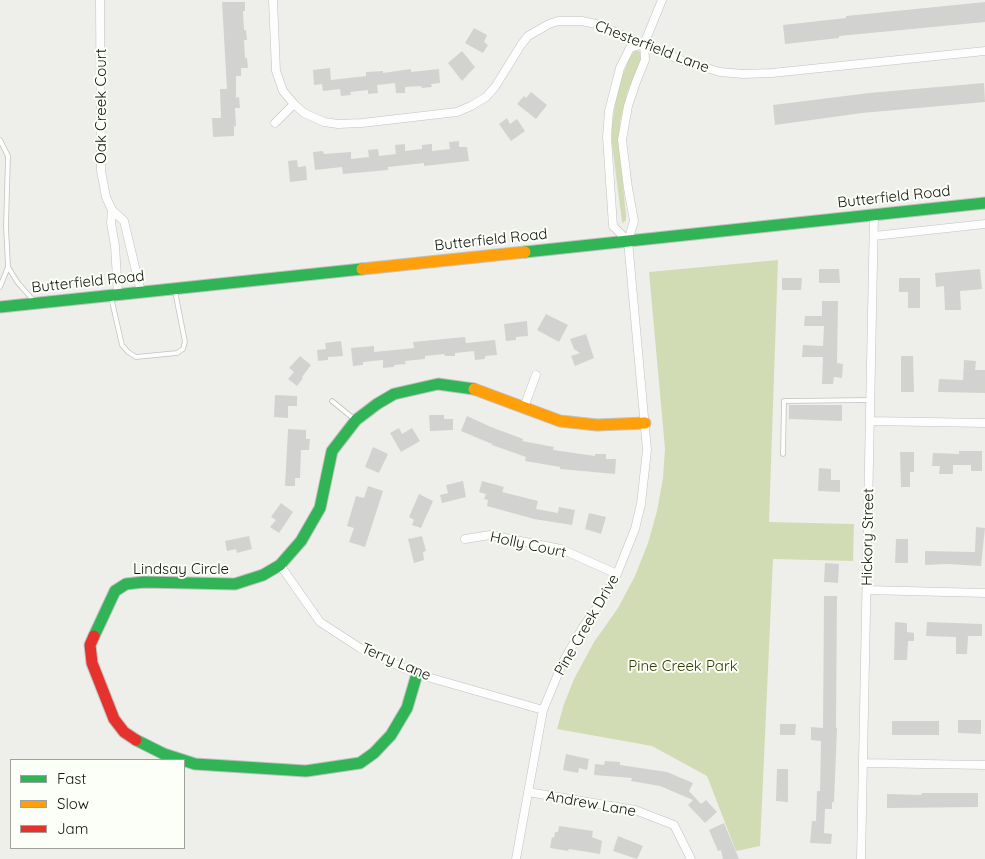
<!DOCTYPE html>
<style>
body{margin:0}
#map{position:relative;width:985px;height:859px;overflow:hidden;background:#eeefeb;font-family:Quicksand,sans-serif}
canvas{display:block}
.legend{position:absolute;left:10px;top:759px;width:175px;height:90px;box-sizing:border-box;background:#fcfff7;border:1px solid #9ea19b;margin:0;padding:6px 9px;list-style:none;font-size:15px;color:#121310}
.legend li{display:flex;align-items:center;gap:10px;height:25px}
.legend b{width:25px;border:1px solid #9ea19b}
</style>
<div id="map">
<canvas width="985" height="859"></canvas>
<ul class="legend">
<li><b style="height:6px;background:#30b455"></b>Fast</li>
<li><b style="height:6px;background:#ff9f0a"></b>Slow</li>
<li><b style="height:6px;background:#e5322d"></b>Jam</li>
</ul>
</div>
<script>
const c = document.querySelector('canvas').getContext('2d');
c.lineJoin = 'round';
function fillPath(path, color) { c.fillStyle = color; c.fill(path, 'evenodd'); }
const poly = rows => new Path2D(rows.map(r => 'M' + r).join(''));
function stroke(path, color, width, dash) { c.strokeStyle = color; c.lineWidth = width; c.lineCap = dash ? 'butt' : 'round'; c.setLineDash(dash || []); c.stroke(path); }
function label(font, color, halo, rows, align = 'center') {
  c.font = font + ' Quicksand,sans-serif'; c.lineWidth = 4; c.setLineDash([]); c.textBaseline = 'middle'; c.strokeStyle = halo; c.fillStyle = color; for (const [text, x, y, turn = 0] of rows) {
    c.save(); c.translate(x, y); c.rotate((+turn || 0) * Math.PI / 180); c.textAlign = isNaN(turn) ? turn : align; if (halo) c.strokeText(text, 0, 0); c.fillText(text, 0, 0); c.restore();
  }
}
fillPath(poly([
 [635,50,641,52,642,57,627,93,620,122,619,147,626,214,626,220,623,223,622,222,612,144,612,124,618,87,629,59],
 [778,260,769,522,854,524,853,561,773,559,760,846,736,851,707,776,652,746,557,729,564,704,574,679,594,642,618,608,635,576,648,543,657,511,663,478,665,449,649,272]
]), '#d2dcb4');
fillPath(poly([
 [222,2,245,2,245,11,243,11,244,30,246,30,247,40,244,40,245,58,247,58,248,68,241,68,241,76,236,76,236,98,239,97,240,108,235,108,236,126,234,126,234,136,213,137,212,118,221,118,220,89,227,89],
 [985,2,985,22,839,36,839,38,785,44,783,25,846,18,846,16],
 [474,28,487,35,484,42,488,45,483,53,465,43],
 [462,51,475,67,462,81,448,63],
 [330,68,331,80,366,76,366,72,383,71,383,73,411,69,411,72,439,69,440,83,431,84,432,87,422,88,421,86,405,87,405,93,396,93,395,83,377,85,378,93,368,94,368,90,350,92,351,95,341,96,340,89,323,91,322,84,314,85,313,70],
 [984,83,985,102,862,113,775,125,773,105,869,93],
 [531,92,547,105,536,119,517,104,524,96,526,98],
 [507,118,510,124,517,119,525,131,511,141,499,124],
 [459,141,459,147,467,147,469,161,424,166,424,163,388,167,388,170,343,174,342,167,315,170,313,152,323,151,324,154,351,152,351,159,369,157,368,150,378,149,379,156,396,154,395,145,405,144,405,151,422,149,422,145,432,144,432,151,450,149,449,142],
 [297,160,298,167,306,166,307,180,290,182,288,161],
 [819,269,839,269,840,283,819,283],
 [980,269,982,289,960,291,961,310,945,310,944,286,936,287,935,273],
 [782,278,802,278,801,290,782,290],
 [899,278,920,278,920,308,908,308,908,292,899,292],
 [822,301,838,301,837,363,843,364,842,378,834,377,833,384,822,384,823,357,802,357,803,345,823,346,824,326,804,326,805,316,822,316],
 [546,314,568,325,559,342,537,330],
 [527,321,528,336,516,337,516,340,506,341,504,324],
 [586,334,594,358,575,366,571,356,580,353,574,349,570,339],
 [465,337,466,343,495,340,497,355,485,356,485,359,475,360,474,351,455,353,455,356,445,356,444,354,425,356,425,359,405,361,406,364,394,365,394,367,383,368,383,360,363,362,363,365,353,366,351,348,374,346,374,352,414,348,413,342],
 [341,341,343,356,328,357,328,360,318,361,317,350,326,349,325,343],
 [300,356,311,365,302,377,303,378,297,386,288,379,294,372,289,368],
 [901,356,913,356,914,392,901,392],
 [964,360,976,361,975,370,985,370,985,393,938,392,939,379,963,380],
 [275,395,297,396,297,406,288,406,288,418,274,417],
 [789,405,842,405,842,421,789,419],
 [429,415,444,415,444,419,453,419,453,430,430,431],
 [467,416,491,427,523,439,522,441,554,447,553,450,595,456,595,454,606,454,606,459,616,459,615,474,560,469,560,467,525,461,526,457,492,445,492,444,461,431],
 [399,428,402,434,412,428,420,441,401,452,390,433],
 [288,429,306,430,306,439,310,439,309,450,301,450,300,478,295,478,295,486,285,486],
 [373,447,388,454,379,473,365,467],
 [959,451,982,451,982,471,971,471,971,465,953,465,953,474,939,474,940,466,932,466,933,453,959,454],
 [900,452,914,452,914,472,910,472,910,487,901,487],
 [819,468,831,469,831,480,840,480,840,492,818,491],
 [463,481,466,497,442,503,440,495,448,493,446,485],
 [482,481,504,487,502,492,538,501,536,509,558,513,559,507,575,510,572,525,534,519,487,506,488,500,484,499,486,494,479,492],
 [368,486,383,491,365,547,349,542,354,528,347,526,356,496,364,498],
 [419,494,433,501,421,528,412,525,414,520,409,517],
 [281,503,293,512,279,533,270,527,276,520,271,517],
 [589,513,606,517,601,534,585,529],
 [976,527,985,528,981,566,947,564,925,565,925,551,975,552],
 [249,536,252,549,237,553,236,549,227,551,225,541],
 [422,536,426,551,423,552,424,560,414,563,408,539],
 [896,539,908,539,908,563,895,563],
 [825,563,839,564,838,583,824,582],
 [824,596,837,596,836,728,837,728,834,802,832,802,832,809,825,809,824,833,832,834,831,844,810,843,812,821,816,821,817,791,820,791,821,741,811,740,811,727,823,728],
 [895,622,907,623,907,632,914,633,914,641,908,641,907,660,894,660],
 [927,622,982,624,982,636,968,636,967,654,956,654,956,637,926,636],
 [958,720,981,720,981,734,958,733],
 [892,721,939,721,939,735,892,735],
 [780,724,796,724,795,735,780,735],
 [566,754,589,759,587,770,579,768,578,773,563,770],
 [605,761,620,762,620,765,667,772,693,783,689,791,701,804,706,800,717,812,705,823,688,805,693,800,660,786,631,781,632,778,594,775,595,764,604,765],
 [777,769,788,769,788,802,776,801],
 [922,793,978,793,978,807,887,808,887,794,921,795],
 [724,823,739,859,723,859,721,850,718,851,709,830],
 [559,826,593,831,592,837,602,841,600,854,569,849,568,851,550,848,552,837,554,838,555,832,558,832],
 [618,836,643,846,637,859,613,851]
]), '#d2d3d0');
const lane = poly([
 [0,140,8,156,6,226,8,267,18,283,34,301],
 [0,287,8,267],
 [111,297,122,345,128,352,136,357,177,353,183,349,185,342,175,291],
 [332,401,354,419],
 [783,454,784,401,871,400]
]);
const street = poly([
 [273,0,276,71,283,91,294,104,304,113,324,122,338,124,362,123,457,112,471,106,486,97,495,87,521,45,528,36,549,24,558,21,582,21,596,24,683,61,720,72,743,74,772,73,985,51],
 [100,1,101,171,106,197,112,210,124,221,141,292],
 [275,123,294,104],
 [112,210,111,223,115,246,118,294],
 [874,236,985,224],
 [628,241,613,226,607,137,609,111,620,68,630,48,644,44],
 [524,407,536,375],
 [870,421,985,423],
 [465,539,490,535,561,549,617,574],
 [280,565,320,622,360,648,417,674,543,710],
 [867,590,985,593],
 [864,763,985,765],
 [528,792,635,810,674,825,691,859],
 [516,859,543,710,563,662,583,627,606,595,617,574,635,529,641,504,647,450,628,241,634,221,628,188,622,140,628,106,636,82,645,60,644,44,662,0],
 [861,859,874,214]
]);
const fast = poly([
 [525,252,985,203],
 [0,307,362,269],
 [94,636,115,591,126,584,144,582,235,584,263,575,280,565,301,541,320,508,332,451,356,420,377,404,394,394,438,384,474,389],
 [136,740,164,754,195,764,306,771,360,763,374,753,391,735,407,708,417,674]
]);
const slow = poly([
 [362,269,525,252],
 [474,389,560,421,597,425,645,423]
]);
const jam = poly([
 [94,636,90,645,92,663,114,719,124,732,136,740]
]);
stroke(lane, '#c1c2bf', 5.5);
stroke(street, '#c1c2bf', 9);
stroke(fast, '#c1c2bf', 13);
stroke(slow, '#c1c2bf', 13);
stroke(jam, '#c1c2bf', 13);
stroke(lane, '#fcfdfc', 4);
stroke(street, '#fcfdfc', 8);
stroke(fast, '#30b455', 11);
stroke(slow, '#ff9f0a', 11);
stroke(jam, '#e5322d', 11);
label('15px', '#121310', '#fcfff7', [
 ["Chesterfield Lane",652,47,21],
 ["Oak Creek Court",101,106,-90],
 ["Butterfield Road",894,197,-6],
 ["Butterfield Road",491,240,-6],
 ["Butterfield Road",88,282,-6],
 ["Hickory Street",868,537,-89],
 ["Holly Court",528,545,12],
 ["Lindsay Circle",181,569],
 ["Pine Creek Drive",587,625,-60],
 ["Terry Lane",396,662,23],
 ["Andrew Lane",591,804,10]
]);
label('15px', '#303a00', '#fcfff7', [
 ["Pine Creek Park",683,666]
]);
</script>
